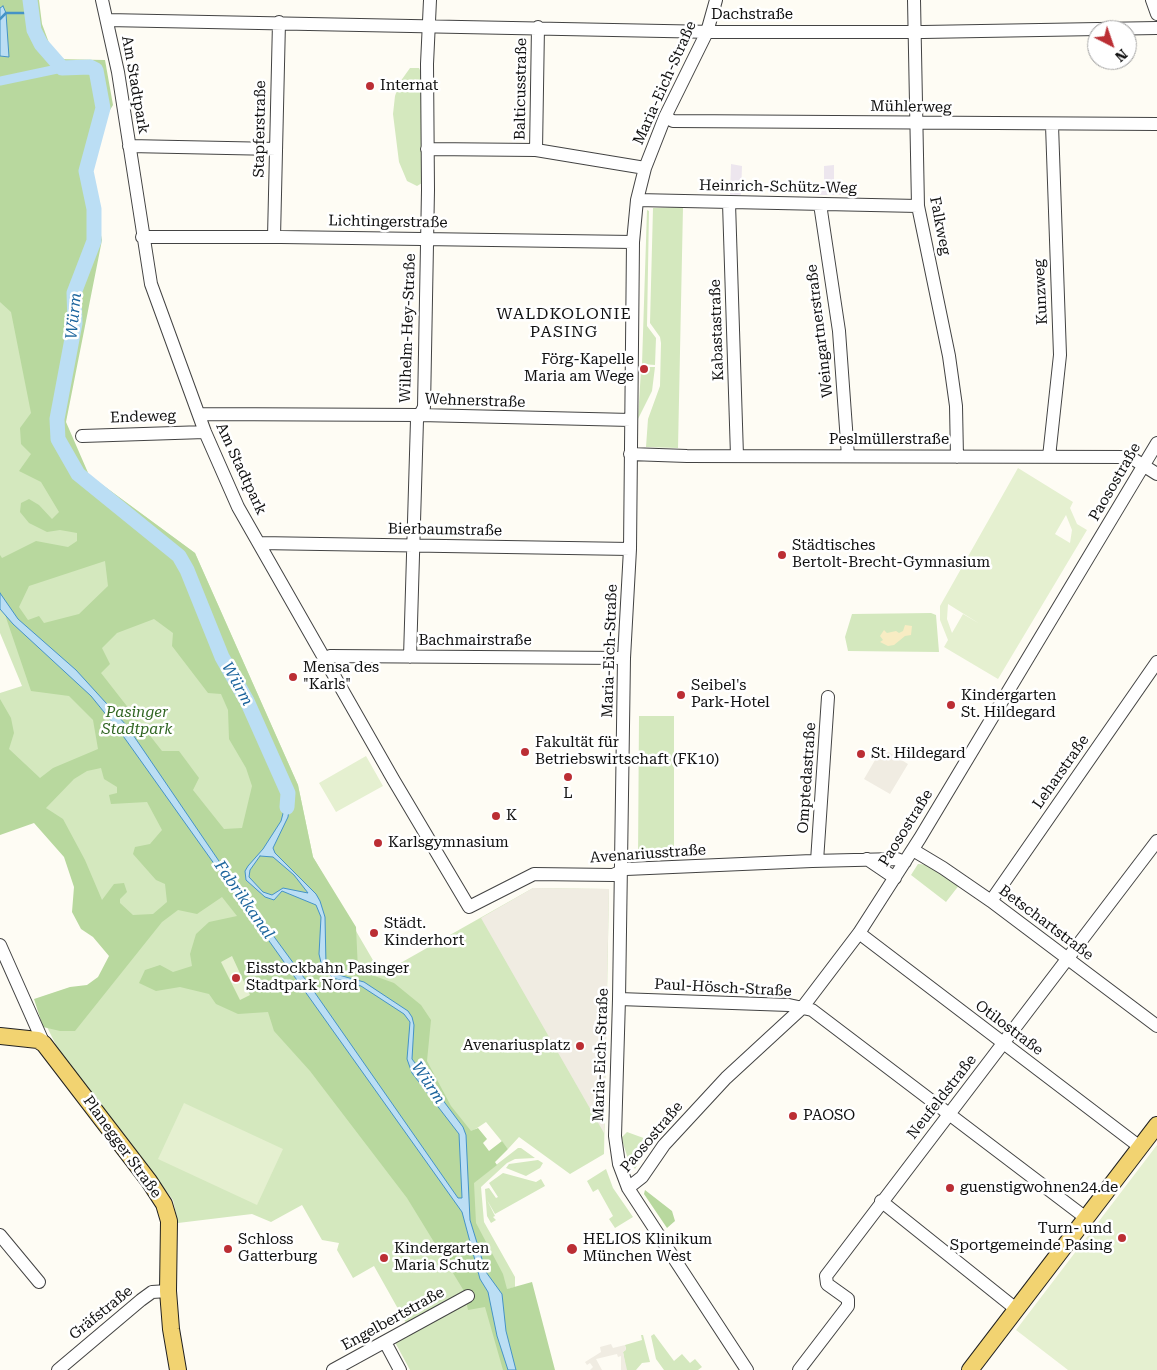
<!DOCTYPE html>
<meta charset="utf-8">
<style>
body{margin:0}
#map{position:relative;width:1157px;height:1370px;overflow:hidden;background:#fefcf4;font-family:"Roboto Serif",serif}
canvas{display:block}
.north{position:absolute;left:1087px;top:20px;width:50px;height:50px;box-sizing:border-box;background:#fff;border:1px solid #9f9f9f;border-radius:50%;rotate:139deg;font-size:14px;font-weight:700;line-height:20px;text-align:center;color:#101010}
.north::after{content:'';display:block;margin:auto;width:18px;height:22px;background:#bb2e34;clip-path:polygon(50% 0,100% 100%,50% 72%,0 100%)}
</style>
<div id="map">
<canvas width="1157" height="1370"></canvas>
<div class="north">N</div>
</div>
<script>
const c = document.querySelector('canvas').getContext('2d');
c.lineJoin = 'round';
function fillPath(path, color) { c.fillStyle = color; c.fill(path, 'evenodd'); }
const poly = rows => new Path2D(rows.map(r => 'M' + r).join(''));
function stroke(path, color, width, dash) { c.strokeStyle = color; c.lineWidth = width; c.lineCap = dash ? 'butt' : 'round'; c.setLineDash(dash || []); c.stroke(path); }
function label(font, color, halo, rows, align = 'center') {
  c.font = font + ' "Roboto Serif",serif'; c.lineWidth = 5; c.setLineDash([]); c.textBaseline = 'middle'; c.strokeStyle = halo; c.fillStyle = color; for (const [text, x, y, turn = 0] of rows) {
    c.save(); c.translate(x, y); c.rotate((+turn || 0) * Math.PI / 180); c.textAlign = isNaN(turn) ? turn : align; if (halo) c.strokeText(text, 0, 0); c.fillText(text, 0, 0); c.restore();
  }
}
fillPath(poly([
 [731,164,742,166,741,195,730,195],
 [834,165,834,189,841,189,841,195,817,195,817,189,824,189,824,166]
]), '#ede6ee');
fillPath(poly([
 [0,0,41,35,53,53,66,60,84,153,86,312,64,426,89,475,195,553,298,785,313,857,381,974,533,888,609,889,604,1154,570,1174,519,1137,508,1149,486,1122,471,1132,474,1182,518,1148,521,1148,535,1158,515,1159,507,1163,481,1187,484,1222,515,1277,515,1287,508,1289,522,1370,410,1370,390,1333,406,1323,374,1266,353,1278,337,1250,339,1243,322,1240,302,1205,271,1222,252,1214,178,1223,173,1200,62,1057,41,1015,119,973,46,808,0,737,0,693,22,686,0,633],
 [410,68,419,68,421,72,422,183,417,186,407,181,399,162,393,114,395,96,400,82],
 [683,207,678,448,646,447,648,419,660,386,661,343,660,337,650,323,653,208],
 [647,210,649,211,647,326,656,338,655,365,642,364],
 [647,367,655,367,652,391,638,419,641,370,647,371],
 [931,613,936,615,939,652,848,651,845,637,852,614],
 [639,716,674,716,674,859,638,859],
 [918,864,931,865,960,884,946,902,911,875],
 [627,1132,649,1140,651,1142,635,1169,628,1159,623,1143,622,1137],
 [538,1160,543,1163,540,1168,526,1176,506,1168,509,1164],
 [606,1169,613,1188,633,1217,615,1228,609,1219,613,1216,598,1189,593,1192,587,1181],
 [503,1173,536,1182,541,1179,545,1186,495,1214,487,1200,495,1216,493,1217,496,1220,491,1223,487,1216,485,1189,489,1188,496,1198,498,1197,489,1183],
 [654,1334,674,1361,682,1354,690,1363,695,1359,702,1367,698,1370,664,1370,656,1359,651,1336],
 [641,1335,643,1335,650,1362,642,1363,636,1370,626,1370,623,1352,626,1349,625,1345,642,1340]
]), '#d4e8be');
fillPath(poly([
 [0,0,39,0,42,24,55,59,105,60,113,105,84,154,102,240,66,422,89,475,195,553,298,785,313,857,356,927,358,970,394,983,421,1005,431,1020,427,1061,451,1106,471,1131,478,1128,487,1139,483,1143,489,1151,502,1141,508,1149,495,1162,497,1165,474,1183,476,1223,503,1274,507,1289,532,1282,555,1370,503,1370,485,1307,468,1310,464,1291,407,1198,310,1071,274,1031,268,1012,238,1014,216,1004,209,994,180,987,156,991,139,983,145,970,160,965,173,972,192,966,190,954,196,934,209,922,237,916,222,897,197,914,178,910,162,922,75,1031,60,1031,43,1027,34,999,70,987,87,985,98,977,109,956,93,937,81,929,72,912,74,887,64,857,34,823,0,835,0,699,11,718,14,733,9,749,40,778,53,768,98,749,93,720,69,696,31,691,0,600,0,555,2,558,36,541,68,547,77,541,77,533,60,530,47,532,29,523,20,512,21,503,29,499,39,505,52,519,59,512,41,482,19,471,31,454,21,444,20,428,31,413,11,312,0,302],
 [105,561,108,586,79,614,44,623,39,616,28,620,19,607,29,586],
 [154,619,173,633,172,646,208,693,221,694,228,710,229,739,246,768,252,786,242,828,224,829,193,790,199,778,179,751,162,751,101,673,110,664,102,648,117,633],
 [101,768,104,779,117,787,117,793,109,795,111,804,147,802,162,830,150,844,135,847,133,854,156,880,165,884,167,902,153,914,133,915,120,903,120,899,127,892,124,883,114,884,102,900,85,860,63,819,46,808,74,779,87,771],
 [645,1190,672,1211,675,1221,667,1228,644,1194]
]), '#b8d89e');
fillPath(poly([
 [905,625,912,626,911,635,905,636,894,645,888,646,880,642,883,640,880,636,884,630,887,633,896,631,899,633,903,631]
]), '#f8ecc3');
fillPath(poly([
 [1018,468,1073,502,1070,508,1077,524,1087,530,998,679,944,647,948,640,940,620,940,606],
 [1066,515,1072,530,1070,543,1055,534],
 [948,604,980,624,963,614,952,633,947,619],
 [366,756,383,786,336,812,319,783],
 [232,956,250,995,240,1000,221,962],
 [184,1103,283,1149,257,1205,158,1159],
 [1157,1145,1157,1370,1068,1370,1016,1330]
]), '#e5f0d0');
fillPath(poly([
 [882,748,908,764,890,794,864,779],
 [533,888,609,889,604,1133,481,918],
 [611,1344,613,1348,625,1345,626,1350,623,1352,627,1370,621,1370,621,1356,618,1357,617,1354,596,1359,602,1370,590,1370,593,1367,590,1363,587,1365,585,1362,601,1352,600,1347]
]), '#f0ece2');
const water = poly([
 [3,6,6,13,9,57,0,56,0,8,3,6],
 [0,593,18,619,76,670,127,726,221,864,313,990,458,1198,462,1198,459,1134,412,1073,407,1059,410,1022,404,1014,361,986,333,978,322,967,319,954,321,917,316,905,282,891,274,900,265,897,246,880,245,871,248,866,263,849,281,821,286,802,284,788,288,786,291,794,288,817,273,848,275,853,316,894,320,901,325,917,326,965,335,974,364,982,408,1011,412,1017,414,1025,412,1059,463,1127,466,1135,470,1220,486,1272,502,1294,506,1331,516,1370,508,1370,497,1336,488,1292,480,1279,462,1212,121,733,91,696,13,624,0,609,0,593],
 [260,856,273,857,294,875,308,893,283,888,272,895,263,892,249,877,250,870,260,856]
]);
fillPath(water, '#bbdef4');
stroke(water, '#4593c7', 1);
stroke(poly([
 [0,19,6,13,32,13]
]), '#4593c7', 2.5);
stroke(poly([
 [0,81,62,68]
]), '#bbdef4', 9);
stroke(poly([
 [30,0,34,30,41,44,62,68,90,67,96,70,103,108,86,171,94,209,94,241,74,293,75,323,57,419,58,439,78,474,179,556,187,570,222,657,247,701,288,793,287,807]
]), '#bbdef4', 15);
const minor = poly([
 [102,0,118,72,151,284,205,432,238,507,393,779,469,907,534,874,613,875,626,869,812,861,897,859,905,862],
 [716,0,707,32,665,117,645,168,637,200,633,242,630,549,624,658,619,999,615,1136,619,1164,628,1188,747,1370],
 [914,0,918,206,949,356,956,406,957,457],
 [1152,0,1157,14],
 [107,20,714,32,923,32,1157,28],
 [665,117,673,121,1157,124],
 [129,146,276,149],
 [427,149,536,150,645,168],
 [536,150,538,27],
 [637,200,918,206],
 [729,203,737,456],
 [820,204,839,331,848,456],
 [142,237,281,237,633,242],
 [274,237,279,22],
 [199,414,420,415,631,420],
 [82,436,205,432],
 [630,454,687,456,1130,457,1157,474],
 [1049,457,1060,355,1052,125],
 [259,543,630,549],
 [410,657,417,420,424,407,428,190,427,64,430,0],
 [326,658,330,656,624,658],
 [913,850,943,868,991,901,1157,1026],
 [867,859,895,878],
 [817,861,828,697],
 [991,901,1157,662],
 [859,933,1140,1147],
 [0,945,44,1044],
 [619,999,789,1005,812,1010,1086,1218],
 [628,1188,642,1177,664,1145,726,1078,802,1008,859,933,920,838,1157,443],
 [881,1201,1016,1309],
 [0,1235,39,1282],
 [385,1342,400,1370],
 [58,1370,141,1300,152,1292,168,1291],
 [333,1370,468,1296],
 [799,1370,848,1306,848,1299,827,1284,826,1276,1157,841]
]);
const major = poly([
 [0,1036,38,1040,44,1044,149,1181,164,1204,169,1221,168,1291,171,1329,178,1370],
 [970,1370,1157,1125]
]);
stroke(minor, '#434343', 14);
stroke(major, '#212121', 18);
stroke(minor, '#fff', 12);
stroke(major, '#f2d371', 16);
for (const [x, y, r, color] of [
 [370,86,5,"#bb2e34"],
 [644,369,5,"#bb2e34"],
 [782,555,5,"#bb2e34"],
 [293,677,5,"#bb2e34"],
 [681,695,5,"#bb2e34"],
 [951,705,5,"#bb2e34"],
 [525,752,5,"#bb2e34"],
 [861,754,5,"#bb2e34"],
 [568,777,5,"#bb2e34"],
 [496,816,5,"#bb2e34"],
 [378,843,5,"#bb2e34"],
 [374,933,5,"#bb2e34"],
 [236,978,5,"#bb2e34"],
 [580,1046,5,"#bb2e34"],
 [793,1116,5,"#bb2e34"],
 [950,1188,5,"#bb2e34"],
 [1122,1238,5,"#bb2e34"],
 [228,1249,5,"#bb2e34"],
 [572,1249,6,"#bb2e34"],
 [384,1258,5,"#bb2e34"]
]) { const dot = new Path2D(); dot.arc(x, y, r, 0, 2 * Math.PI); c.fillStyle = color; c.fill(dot); stroke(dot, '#fff', 2); }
label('15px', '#101010', '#fff', [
 ["Dachstraße",752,15],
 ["Maria-Eich-Straße",665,83,-66],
 ["Am Stadtpark",135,85,80],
 ["Balticusstraße",521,89,-89],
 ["Mühlerweg",911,107,1],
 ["Stapferstraße",260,129,-89],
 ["Heinrich-Schütz-Weg",778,187,1],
 ["Lichtingerstraße",388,222,1],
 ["Falkweg",940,226,79],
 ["Kunzweg",1041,292,-93],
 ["Wilhelm-Hey-Straße",408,328,-88],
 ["Kabastastraße",717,330,-92],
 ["Weingartnerstraße",820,331,-97],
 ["Wehnerstraße",475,401,2],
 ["Endeweg",143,417,-2],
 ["Peslmüllerstraße",889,440],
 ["Am Stadtpark",241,469,65],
 ["Paosostraße",1115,482,-60],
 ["Bierbaumstraße",445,530,1],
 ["Bachmairstraße",475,641],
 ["Maria-Eich-Straße",610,651,-88],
 ["Leharstraße",1061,772,-55],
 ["Omptedastraße",807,778,-86],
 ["Paosostraße",906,828,-58],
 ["Avenariusstraße",648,854,-4],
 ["Betschartstraße",1046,923,37],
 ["Paul-Hösch-Straße",723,988,3],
 ["Otilostraße",1009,1028,37],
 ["Maria-Eich-Straße",601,1055,-88],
 ["Neufeldstraße",942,1097,-52],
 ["Paosostraße",652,1137,-50],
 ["Planegger Straße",122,1147,54],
 ["Gräfstraße",101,1313,-39],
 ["Engelbertstraße",393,1319,-29]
]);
label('15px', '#101010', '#fff', [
 ["Internat",380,86],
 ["Förg-Kapelle",634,360,"right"],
 ["Maria am Wege",634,377,"right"],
 ["Städtisches",792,546],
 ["Bertolt-Brecht-Gymnasium",792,563],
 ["Mensa des",303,668],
 ["\"Karls\"",303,685],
 ["Seibel's",691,686],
 ["Park-Hotel",691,703],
 ["Kindergarten",961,696],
 ["St. Hildegard",961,713],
 ["Fakultät für",535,743],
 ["Betriebswirtschaft (FK10)",535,760],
 ["St. Hildegard",871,754],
 ["L",568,794,"center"],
 ["K",506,816],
 ["Karlsgymnasium",388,843],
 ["Städt.",384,924],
 ["Kinderhort",384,941],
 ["Eisstockbahn Pasinger",246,969],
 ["Stadtpark Nord",246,986],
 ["Avenariusplatz",570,1046,"right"],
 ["PAOSO",803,1116],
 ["guenstigwohnen24.de",960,1188],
 ["Turn- und",1112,1229,"right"],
 ["Sportgemeinde Pasing",1112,1246,"right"],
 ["Schloss",238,1240],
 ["Gatterburg",238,1257],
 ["HELIOS Klinikum",583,1240],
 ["München West",583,1257],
 ["Kindergarten",394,1249],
 ["Maria Schutz",394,1266]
], 'left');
label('italic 15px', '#316623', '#fff', [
 ["Pasinger",137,713],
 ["Stadtpark",137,730]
]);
c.letterSpacing = '1px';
label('16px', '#101010', '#fff', [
 ["WALDKOLONIE",564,314],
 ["PASING",564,332]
]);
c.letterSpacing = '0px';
label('italic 16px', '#1e669e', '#fff', [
 ["Würm",74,316,-84],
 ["Würm",237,684,61],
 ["Fabrikkanal",244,900,55],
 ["Würm",428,1083,56]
]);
</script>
